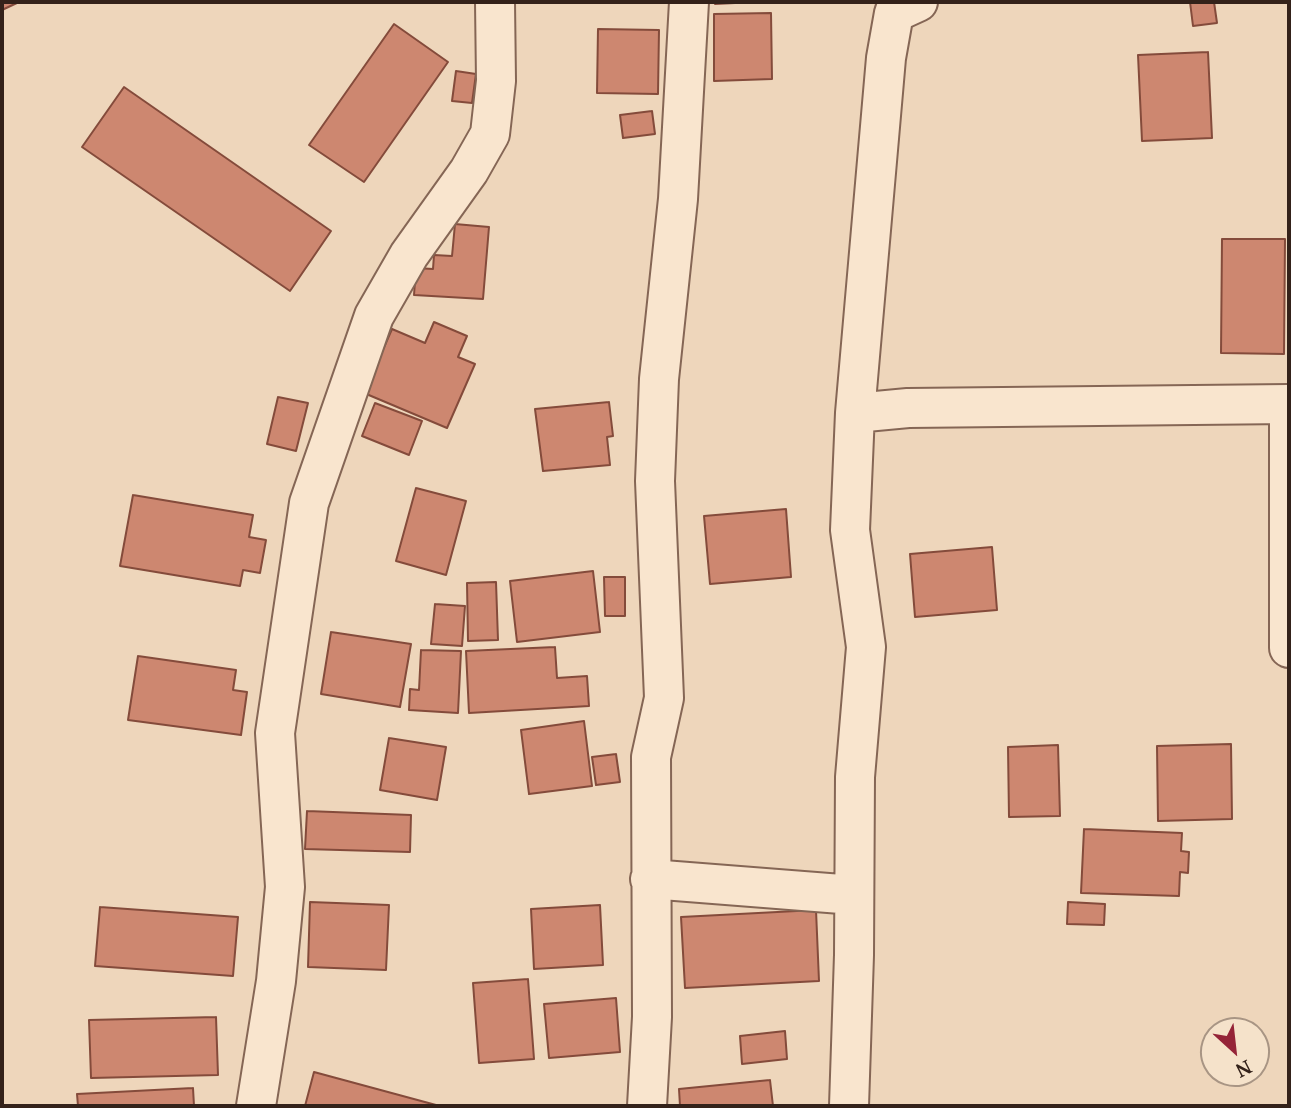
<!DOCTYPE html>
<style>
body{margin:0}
#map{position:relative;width:1291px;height:1108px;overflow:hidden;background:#eed6bb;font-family:"Noto Serif",serif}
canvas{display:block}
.frame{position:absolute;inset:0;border:4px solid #34221a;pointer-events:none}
.north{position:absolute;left:1200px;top:1017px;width:70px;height:70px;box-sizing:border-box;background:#f5e2ca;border:2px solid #a89584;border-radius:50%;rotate:153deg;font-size:19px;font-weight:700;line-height:28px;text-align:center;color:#34221a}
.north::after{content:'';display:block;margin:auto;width:24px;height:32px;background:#952438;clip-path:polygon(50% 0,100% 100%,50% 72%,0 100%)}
</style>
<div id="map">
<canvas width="1291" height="1108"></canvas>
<div class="frame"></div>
<div class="north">N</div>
</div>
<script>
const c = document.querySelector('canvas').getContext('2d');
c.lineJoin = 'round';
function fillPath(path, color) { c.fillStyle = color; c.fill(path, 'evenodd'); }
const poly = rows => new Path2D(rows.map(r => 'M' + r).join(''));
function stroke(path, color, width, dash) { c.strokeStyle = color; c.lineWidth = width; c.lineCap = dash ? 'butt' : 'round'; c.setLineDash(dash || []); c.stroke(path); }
const building = poly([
 [2,2,19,2,2,10,2,2],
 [715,2,755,2,715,4,715,2],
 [1190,2,1214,2,1217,23,1193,26,1190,2],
 [771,13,772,79,714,81,714,14,771,13],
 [394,24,448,62,364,182,309,145,394,24],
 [598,29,659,30,658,94,597,93,598,29],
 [1208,52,1212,138,1142,141,1138,55,1208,52],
 [456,71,476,74,472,103,452,101,456,71],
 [124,87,331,231,290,291,82,147,124,87],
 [652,111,655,134,623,138,620,115,652,111],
 [455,224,489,227,483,299,414,295,416,268,433,269,434,255,452,256,455,224],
 [1222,239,1285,239,1284,354,1221,353,1222,239],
 [434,322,467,336,458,357,475,364,447,428,364,393,392,329,425,343,434,322],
 [278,397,308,403,296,451,267,444,278,397],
 [609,402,613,436,607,437,610,465,543,471,535,409,609,402],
 [375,403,422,421,409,455,362,436,375,403],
 [416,488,466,501,446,575,396,561,416,488],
 [133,495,253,515,249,537,266,540,260,573,243,570,240,586,120,566,133,495],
 [786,509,791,577,710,584,704,516,786,509],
 [992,547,997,610,915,617,910,554,992,547],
 [593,571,600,632,517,642,510,581,593,571],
 [604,577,625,577,625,616,605,616,604,577],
 [496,582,498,640,468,641,467,583,496,582],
 [435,604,465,606,462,646,431,644,435,604],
 [331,632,411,644,400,707,321,694,331,632],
 [555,647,557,678,587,676,589,706,469,713,466,651,555,647],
 [421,650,461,651,458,713,409,710,410,689,419,690,421,650],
 [138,656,236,670,233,690,247,692,241,735,128,720,138,656],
 [584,721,592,786,529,794,521,730,584,721],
 [389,738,446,747,437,800,380,790,389,738],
 [1231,744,1232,819,1158,821,1157,746,1231,744],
 [1058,745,1060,816,1009,817,1008,747,1058,745],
 [616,754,620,782,596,785,592,757,616,754],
 [307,811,411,815,410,852,305,849,307,811],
 [1084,829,1182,833,1181,851,1189,852,1188,873,1180,872,1179,896,1081,893,1084,829],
 [310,902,389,905,386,970,308,967,310,902],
 [1068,902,1105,904,1104,925,1067,924,1068,902],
 [600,905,603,965,534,969,531,909,600,905],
 [100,907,238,917,233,976,95,966,100,907],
 [816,910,819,981,685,988,681,917,816,910],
 [528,979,534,1059,479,1063,473,983,528,979],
 [616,998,620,1052,549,1058,544,1004,616,998],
 [216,1017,218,1075,91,1078,89,1020,216,1017],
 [785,1031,787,1059,742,1064,740,1036,785,1031],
 [314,1072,436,1105,436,1106,305,1106,314,1072],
 [770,1080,773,1106,680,1106,679,1089,770,1080],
 [193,1088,194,1106,78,1106,77,1094,193,1088]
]);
fillPath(building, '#cd8770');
stroke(building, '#844b3b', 2);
const street = poly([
 [1289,404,1289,648],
 [855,413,908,408,1289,404],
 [650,879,854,895],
 [256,1106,276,981,285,887,275,733,309,503,374,316,409,255,469,171,490,134,496,81,495,2],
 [647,1106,652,1017,651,757,664,698,655,481,659,379,678,199,689,2],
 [849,1106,854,955,855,777,866,647,850,530,855,413,886,58,894,13,918,2]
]);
stroke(street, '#856655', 42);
stroke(street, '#f9e5ce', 38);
</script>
